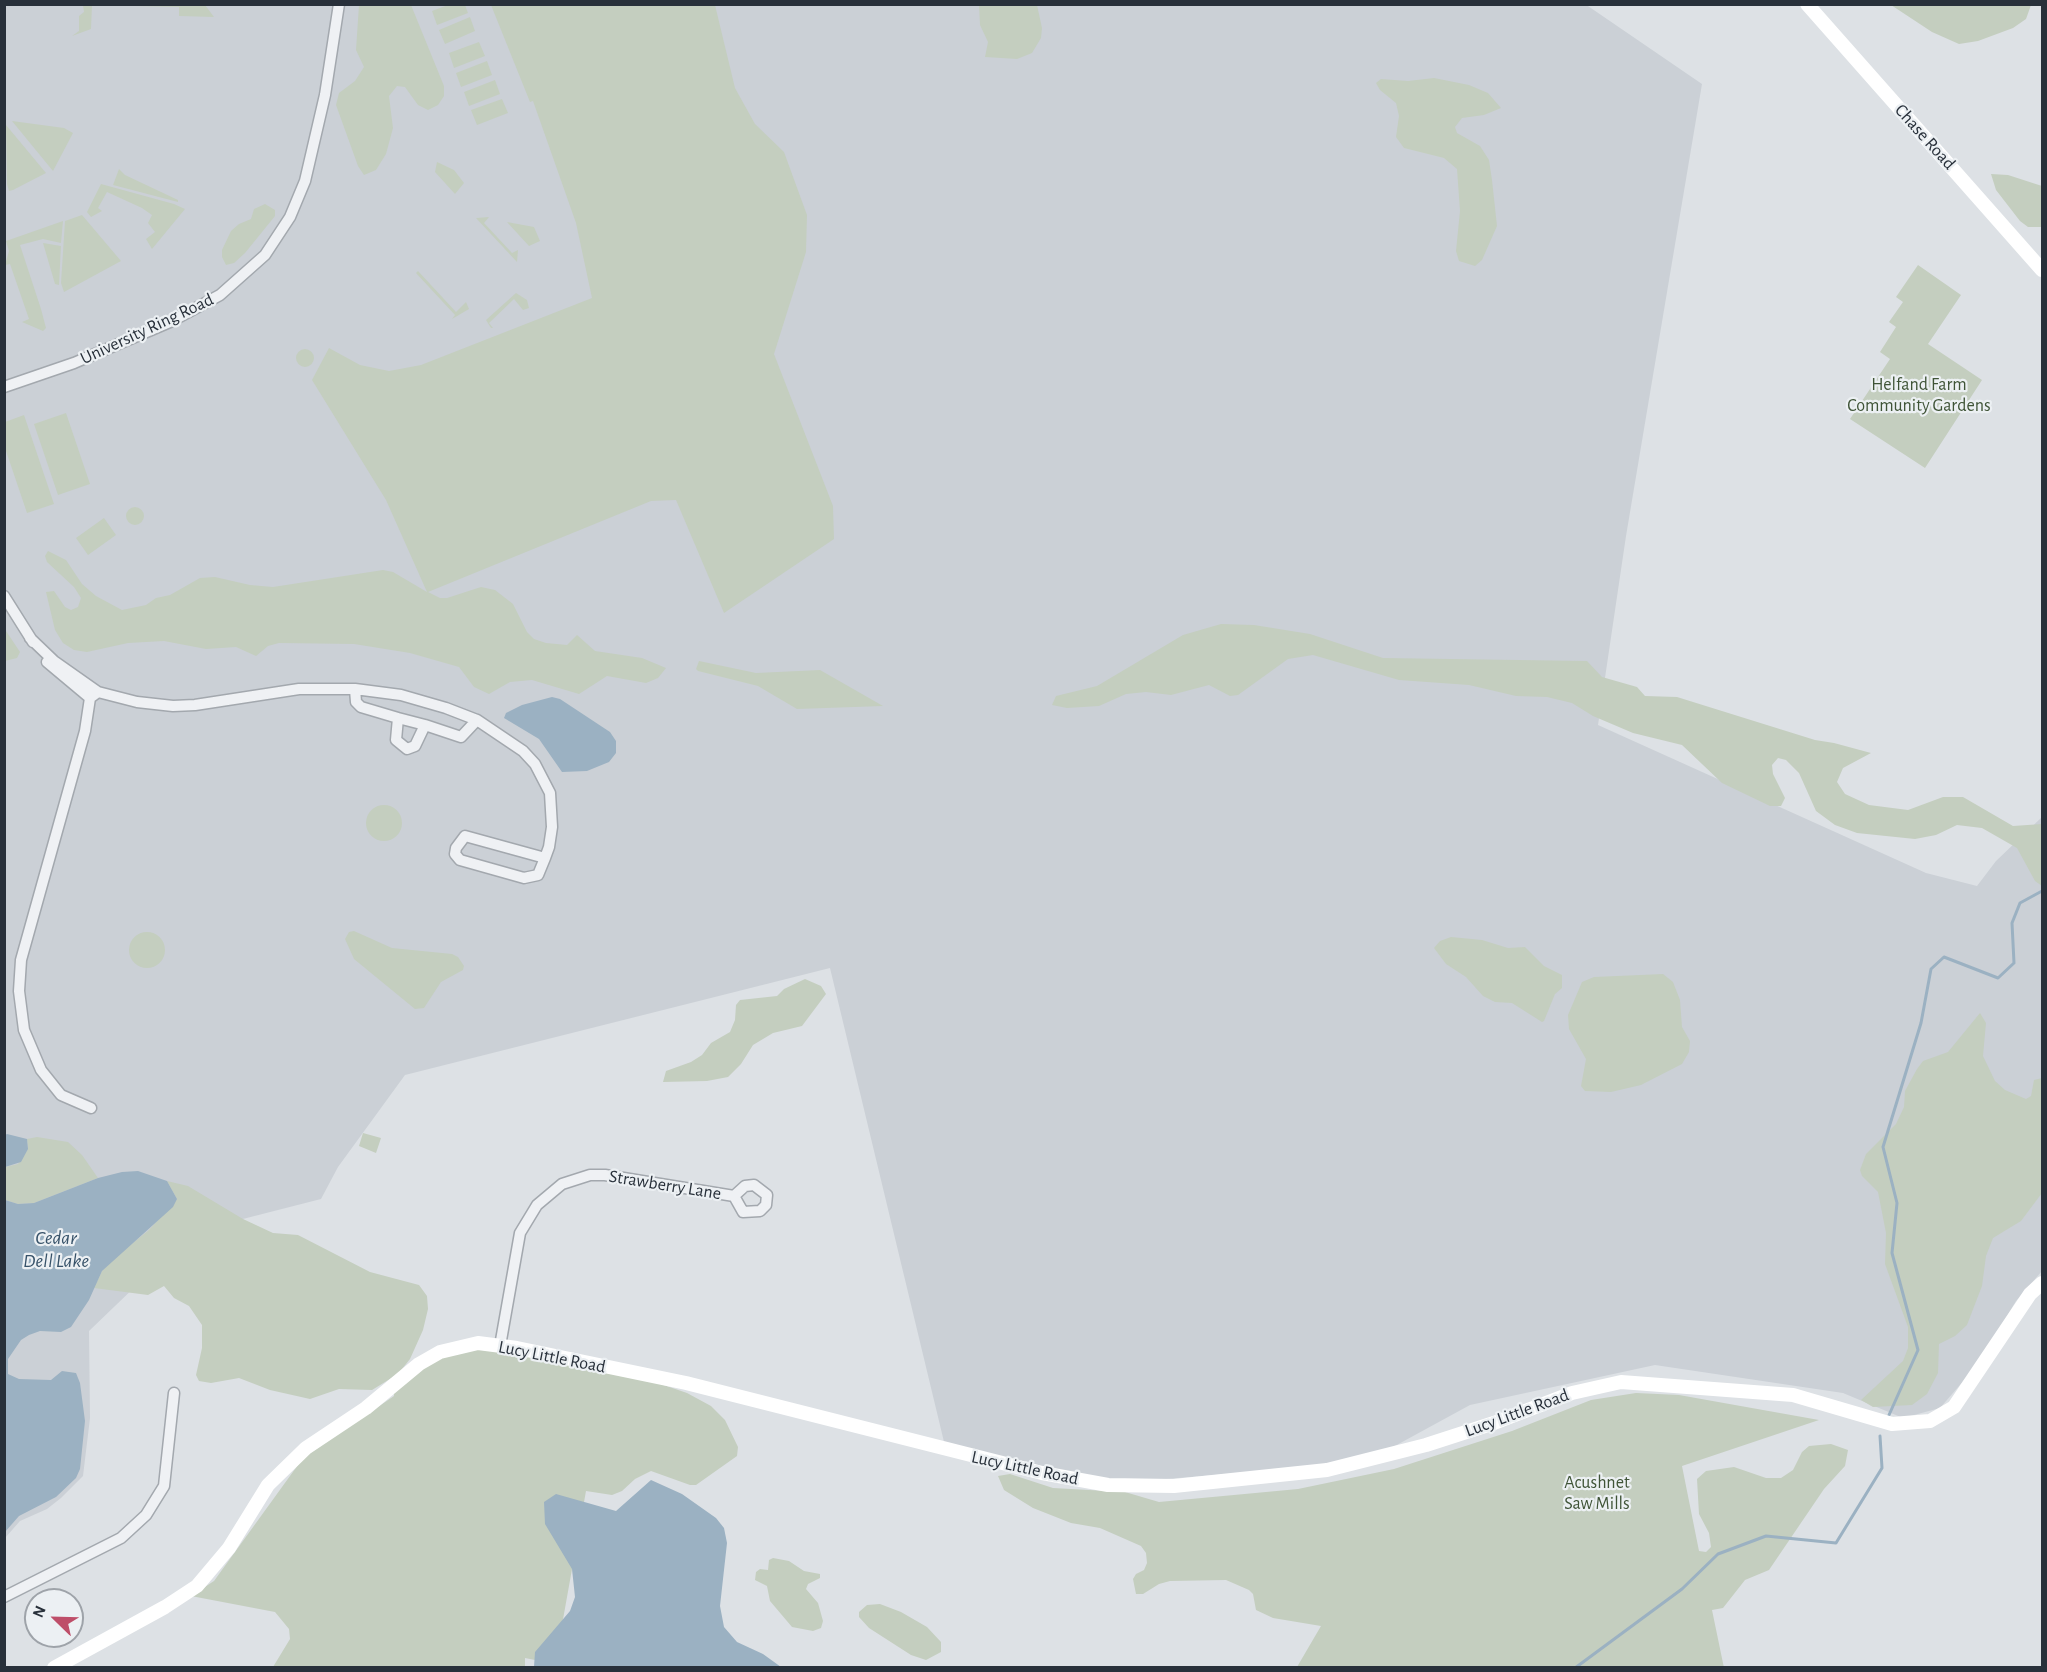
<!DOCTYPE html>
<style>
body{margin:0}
#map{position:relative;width:2047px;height:1672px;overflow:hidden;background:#dde1e5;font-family:"Alegreya Sans",sans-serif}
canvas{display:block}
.frame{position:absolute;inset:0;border:6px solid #28303a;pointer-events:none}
.north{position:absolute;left:24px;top:1588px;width:60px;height:60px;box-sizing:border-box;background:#ecf0f3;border:2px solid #9ea3a9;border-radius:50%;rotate:293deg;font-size:16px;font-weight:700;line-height:24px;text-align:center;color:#28303a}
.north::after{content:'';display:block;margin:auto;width:21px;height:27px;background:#be4e69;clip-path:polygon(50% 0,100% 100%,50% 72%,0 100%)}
</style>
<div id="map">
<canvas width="2047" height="1672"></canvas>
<div class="frame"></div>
<div class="north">N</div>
</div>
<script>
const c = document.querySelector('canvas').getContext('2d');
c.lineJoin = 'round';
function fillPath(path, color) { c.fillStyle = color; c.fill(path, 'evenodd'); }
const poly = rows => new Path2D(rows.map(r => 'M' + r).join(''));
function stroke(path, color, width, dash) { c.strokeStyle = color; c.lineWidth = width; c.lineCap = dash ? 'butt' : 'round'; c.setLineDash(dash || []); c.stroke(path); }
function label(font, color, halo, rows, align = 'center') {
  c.font = font + ' "Alegreya Sans",sans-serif'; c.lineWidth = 4.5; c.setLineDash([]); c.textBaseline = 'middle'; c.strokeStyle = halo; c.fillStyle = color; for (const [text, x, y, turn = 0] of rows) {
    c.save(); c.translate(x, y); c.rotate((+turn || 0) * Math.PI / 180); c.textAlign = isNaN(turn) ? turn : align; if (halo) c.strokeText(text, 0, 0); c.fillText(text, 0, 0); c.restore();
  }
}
fillPath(poly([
 [1585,4,1702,84,1626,536,1598,725,1926,873,1977,886,1996,861,2042,817,2042,1271,2016,1301,1978,1364,1940,1408,1903,1418,1843,1393,1655,1365,1470,1405,1393,1447,1332,1463,1252,1472,1129,1482,1036,1467,945,1446,830,968,405,1075,338,1167,321,1199,192,1232,89,1331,90,1418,83,1476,61,1498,47,1509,20,1521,5,1538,5,5]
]), '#cbd0d6');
fillPath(poly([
 [83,5,205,5,214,17,179,16,179,7,92,5,91,29,72,36,79,31,79,16,84,12],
 [359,5,411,5,444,86,444,96,438,105,428,110,418,105,405,87,397,86,389,96,393,128,386,154,376,170,364,175,358,166,336,105,339,93,355,81,364,67,356,50],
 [448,5,465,5,468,13,437,25,432,11],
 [491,5,715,5,735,88,755,124,784,152,807,215,806,252,774,354,833,506,834,539,724,613,676,500,651,501,428,592,440,598,447,598,481,587,495,590,513,604,527,632,534,639,546,643,567,645,577,635,595,651,642,658,666,668,658,678,646,683,607,676,579,694,532,680,510,682,489,694,474,687,459,667,410,653,354,644,279,643,268,646,256,656,236,647,206,649,164,641,128,643,87,652,74,650,63,643,55,630,46,592,54,591,65,607,71,610,78,607,81,598,74,587,47,562,45,556,48,551,66,560,82,584,96,596,122,610,146,605,156,598,170,595,200,578,215,577,250,585,273,587,383,570,393,572,427,592,386,500,312,380,329,348,360,365,389,371,421,365,592,298,576,223,533,101,530,102],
 [979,5,1037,5,1042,28,1041,38,1032,53,1017,59,985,57,988,42,980,25],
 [1891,5,2031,5,2026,19,2013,28,1978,41,1959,44,1932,32],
 [470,17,475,31,445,44,439,30],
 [479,42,485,56,454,68,449,53],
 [487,61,492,75,461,87,456,73],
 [1434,78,1469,85,1488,93,1501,108,1484,115,1462,118,1455,127,1457,133,1480,146,1489,160,1492,180,1497,226,1482,260,1475,266,1459,261,1456,251,1460,211,1457,169,1444,158,1404,148,1396,137,1399,116,1396,103,1380,90,1376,83,1381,79,1408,81],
 [495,80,500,94,469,106,464,92],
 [502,99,508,113,477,125,471,110],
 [12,121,64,128,73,133,53,171],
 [6,125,46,173,13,190,9,191,7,184],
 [437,162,454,170,464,183,455,194,435,172],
 [119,169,125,175,178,200,178,202,113,185],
 [1991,174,2008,175,2042,186,2042,227,2028,227,2020,221,1996,190],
 [101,184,174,204,185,209,152,249,146,239,155,232,148,223,152,215,142,208,107,192,98,208,102,211,91,217,87,212],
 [265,204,275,210,275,216,245,253,234,263,226,265,222,257,222,250,231,231,239,224,251,219,254,209],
 [82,215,121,261,64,292,61,283,65,221],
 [489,217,484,223,512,253,518,250,517,262,476,218],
 [63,221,61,243,43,239,20,245,41,309,46,328,43,331,22,322,29,319,10,264,5,265,9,251,6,241],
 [507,222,534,227,540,241,529,246],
 [43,243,61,246,59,285,55,284],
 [1918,265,1961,295,1928,344,1982,380,1925,468,1850,419,1890,359,1880,352,1896,327,1889,322,1903,302,1896,297],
 [418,271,456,312,466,302,469,309,452,319,455,315,416,273],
 [516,293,527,300,529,308,523,310,514,299,489,323,493,328,491,328,486,320],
 '296 358a9 9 0 1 1 18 0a9 9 0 1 1-18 0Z',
 [66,413,90,484,58,495,34,424],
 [24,415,54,504,27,513,4,445,5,422],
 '126 516a9 9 0 1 1 18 0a9 9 0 1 1-18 0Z',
 [104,518,116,535,88,555,76,538],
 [1221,624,1254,625,1310,634,1383,658,1587,661,1602,677,1637,687,1645,696,1677,697,1815,740,1834,743,1871,753,1843,768,1837,782,1845,794,1869,805,1908,810,1943,797,1963,797,2013,826,2042,824,2042,886,2035,881,2017,848,1982,828,1957,825,1936,835,1915,839,1857,833,1835,825,1816,811,1799,773,1786,760,1778,758,1772,765,1773,774,1785,798,1781,806,1770,806,1722,783,1682,745,1633,733,1593,716,1572,703,1547,697,1516,696,1469,685,1399,680,1313,655,1288,659,1238,695,1230,696,1209,685,1171,695,1146,692,1126,694,1099,706,1067,708,1052,705,1056,696,1097,686,1183,635],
 [4,628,20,652,17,658,5,661],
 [699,661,756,673,820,670,883,706,797,709,758,686,698,671,696,669],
 '366 823a18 18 0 1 1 36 0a18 18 0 1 1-36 0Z',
 [354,931,392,948,452,954,458,957,464,966,463,970,441,982,424,1008,415,1009,354,959,345,939,349,932],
 '129 950a18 18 0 1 1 36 0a18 18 0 1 1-36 0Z',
 [1451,937,1482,940,1508,948,1525,947,1544,966,1562,975,1562,988,1555,994,1544,1021,1542,1022,1512,1003,1495,1002,1483,996,1466,977,1446,964,1434,948,1440,941],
 [1663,974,1673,982,1680,1000,1682,1027,1690,1041,1689,1052,1682,1064,1641,1085,1611,1092,1585,1091,1581,1086,1586,1059,1569,1029,1568,1015,1582,982,1594,977],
 [805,979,821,986,826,994,802,1026,773,1033,753,1045,741,1064,728,1077,707,1081,663,1082,666,1071,691,1062,702,1055,711,1043,730,1032,735,1020,736,1005,740,1000,777,996,784,989],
 [1980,1013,1986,1023,1983,1056,1995,1081,2005,1090,2026,1099,2031,1096,2034,1080,2042,1078,2042,1193,2021,1221,1993,1238,1986,1256,1982,1286,1967,1325,1955,1336,1939,1344,1938,1373,1927,1394,1912,1405,1873,1407,1861,1400,1903,1361,1908,1348,1908,1327,1885,1264,1886,1233,1878,1192,1862,1176,1860,1170,1866,1154,1896,1124,1904,1107,1905,1091,1917,1069,1923,1061,1948,1052],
 [363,1133,381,1138,376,1153,359,1146],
 [37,1137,68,1142,82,1155,98,1178,34,1203,18,1204,5,1200,5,1167,18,1164,28,1149,27,1139],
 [167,1181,188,1186,243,1219,273,1233,298,1235,370,1272,419,1285,427,1296,428,1309,423,1330,410,1359,398,1374,372,1390,339,1389,310,1399,270,1390,239,1378,211,1383,199,1381,196,1375,202,1348,202,1325,189,1306,174,1298,164,1286,148,1295,94,1288,102,1271,114,1258,149,1230,177,1199],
 [472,1346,649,1380,687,1393,711,1406,725,1420,738,1447,737,1456,696,1485,690,1485,651,1471,635,1479,622,1491,612,1495,586,1491,555,1664,525,1658,525,1668,273,1667,290,1639,289,1629,275,1612,191,1596,214,1581,303,1458,394,1396,394,1392,428,1359],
 [1636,1393,1679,1395,1819,1420,1682,1466,1699,1551,1706,1552,1711,1547,1709,1533,1699,1514,1697,1479,1706,1471,1734,1467,1766,1478,1781,1478,1793,1470,1802,1452,1809,1446,1831,1444,1848,1450,1845,1466,1824,1489,1769,1570,1745,1580,1723,1608,1712,1610,1724,1668,1297,1667,1321,1626,1273,1618,1256,1610,1253,1594,1249,1590,1226,1580,1170,1581,1159,1584,1143,1594,1136,1594,1133,1579,1136,1574,1144,1570,1147,1563,1146,1553,1141,1546,1100,1528,1071,1523,1033,1508,1004,1490,998,1476,1010,1474,1053,1488,1125,1492,1159,1502,1298,1489,1394,1469,1512,1431,1591,1400],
 [773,1558,789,1561,804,1571,820,1574,820,1578,808,1584,806,1589,818,1603,823,1621,821,1628,813,1631,792,1627,770,1601,767,1586,755,1580,756,1572,760,1569,768,1570,769,1560],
 [880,1604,901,1612,927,1627,941,1642,941,1652,926,1660,911,1655,869,1628,859,1617,859,1612,867,1605]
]), '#c4cebf');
fillPath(poly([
 [552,697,560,699,610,732,616,741,616,753,609,762,587,771,562,772,539,739,504,718,506,713,522,705],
 [7,1134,27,1139,28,1149,21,1162,5,1167,5,1135],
 [138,1171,167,1181,177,1199,173,1207,102,1271,89,1300,71,1327,61,1332,40,1331,29,1335,21,1340,8,1359,8,1374,19,1379,51,1380,62,1371,76,1373,80,1383,85,1421,80,1469,76,1478,56,1497,19,1516,5,1532,5,1200,18,1204,34,1203,98,1178,122,1172],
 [651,1480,682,1494,716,1518,724,1528,727,1543,720,1606,724,1627,737,1642,763,1654,781,1667,534,1667,535,1652,570,1611,575,1597,572,1569,545,1524,544,1502,556,1494,616,1511]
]), '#9bb1c2');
stroke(poly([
 [1889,1415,1918,1350,1892,1253,1897,1203,1883,1147,1921,1023,1931,969,1944,957,1998,978,2014,963,2012,923,2020,903,2042,891],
 [1575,1668,1682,1589,1718,1554,1766,1536,1836,1543,1882,1468,1880,1436]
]), '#9bb1c2', 3);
const street = poly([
 [4,387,74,363,170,322,220,295,265,255,290,217,305,181,325,95,339,4],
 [4,596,33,642],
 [30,638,54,661,98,692,137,702,173,706,195,705,299,689,355,689],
 [47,662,90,698],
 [398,718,361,707,356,702,355,689,401,695,446,708,477,720],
 [425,725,398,718,396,740,407,749,415,746,425,725,461,737,477,720,523,751,535,764,550,793,552,827,549,847,545,858,538,875,524,878,460,860,455,854,456,848,465,836,545,858],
 [91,1108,61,1095,41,1070,24,1030,19,991,21,960,85,731,90,698,98,692],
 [500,1346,520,1233,537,1205,562,1184,590,1175,605,1175,734,1196,745,1186,754,1185,767,1195,766,1205,760,1211,743,1212,734,1196],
 [4,1597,121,1538,146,1515,164,1486,174,1393]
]);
stroke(street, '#a3a8ae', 13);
stroke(street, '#eff1f4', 10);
stroke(poly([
 [1807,4,2042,270],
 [54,1668,165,1607,197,1586,229,1548,268,1485,306,1448,366,1408,419,1364,440,1352,478,1343,517,1348,686,1383,1042,1473,1108,1485,1174,1486,1327,1470,1426,1445,1494,1423,1572,1393,1621,1382,1793,1395,1892,1424,1930,1421,1954,1407,2030,1294,2042,1283]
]), '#fff', 14);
label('18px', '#28303a', '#ecf0f3', [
 ["Chase Road",1925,137,48],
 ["University Ring Road",147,329,-25],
 ["Strawberry Lane",665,1185,9],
 ["Lucy Little Road",552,1357,11],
 ["Lucy Little Road",1517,1413,-20],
 ["Lucy Little Road",1025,1468,12]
]);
label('18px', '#3f5437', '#ecf0f3', [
 ["Helfand Farm",1919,385],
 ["Community Gardens",1919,406],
 ["Acushnet",1597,1483],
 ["Saw Mills",1597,1504]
]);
label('italic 20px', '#375269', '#ecf0f3', [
 ["Cedar",56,1238],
 ["Dell Lake",56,1261]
]);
</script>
